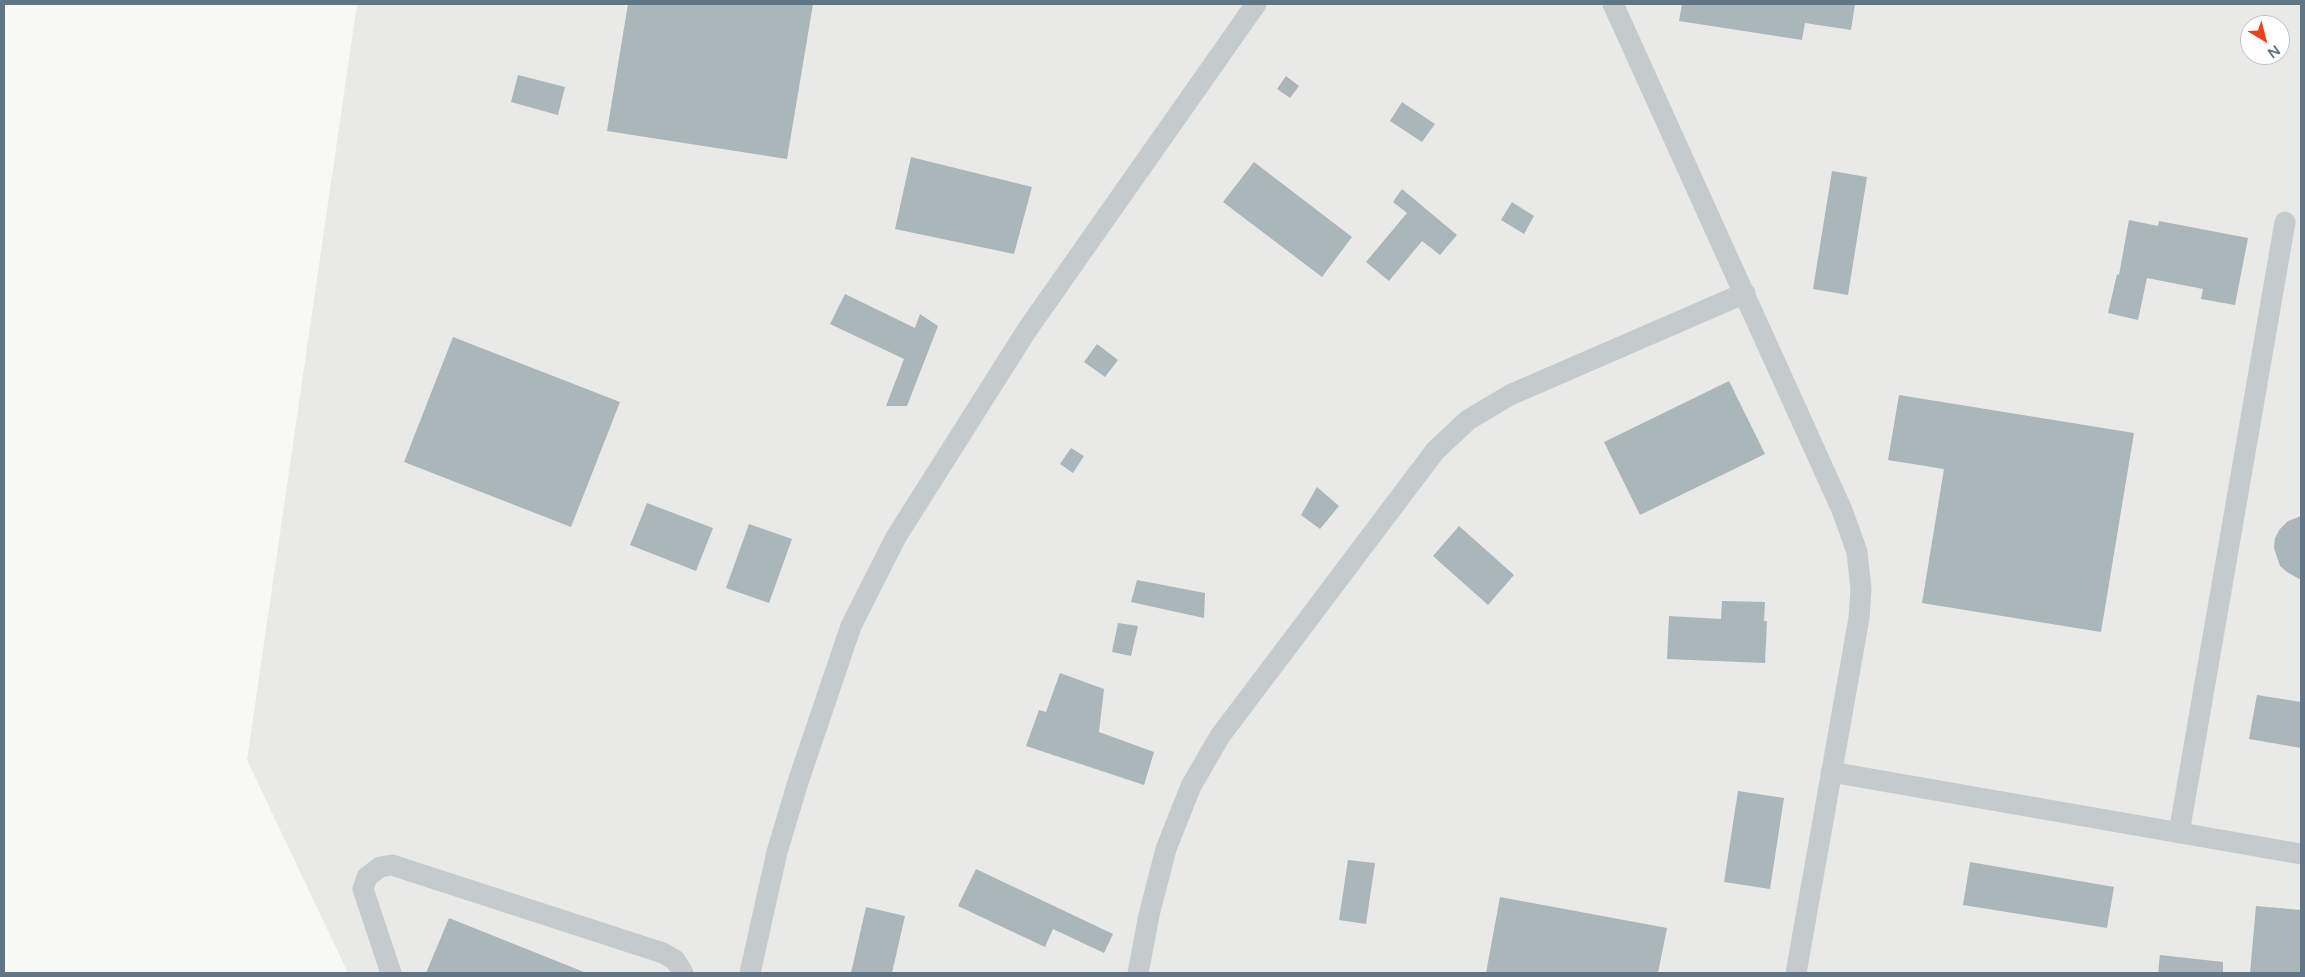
<!DOCTYPE html>
<style>
body{margin:0}
#map{position:relative;width:2305px;height:977px;overflow:hidden;background:#f8f8f5;font-family:"Varela Round",sans-serif}
canvas{display:block}
.frame{position:absolute;inset:0;border:5px solid #617682;pointer-events:none}
.north{position:absolute;left:2240px;top:15px;width:50px;height:50px;box-sizing:border-box;background:#fff;border:1px solid #c0c8cd;border-radius:50%;rotate:143deg;font-size:14px;font-weight:700;line-height:20px;text-align:center;color:#617682}
.north::after{content:'';display:block;margin:auto;width:18px;height:22px;background:#ef3f1e;clip-path:polygon(50% 0,100% 100%,50% 72%,0 100%)}
</style>
<div id="map">
<canvas width="2305" height="977"></canvas>
<div class="frame"></div>
<div class="north">N</div>
</div>
<script>
const c = document.querySelector('canvas').getContext('2d');
c.lineJoin = 'round';
function fillPath(path, color) { c.fillStyle = color; c.fill(path, 'evenodd'); }
const poly = rows => new Path2D(rows.map(r => 'M' + r).join(''));
function stroke(path, color, width, dash) { c.strokeStyle = color; c.lineWidth = width; c.lineCap = dash ? 'butt' : 'round'; c.setLineDash(dash || []); c.stroke(path); }
fillPath(poly([
 [357,4,2301,4,2301,973,348,973,247,760],
 [2250,25,2280,25,2280,55,2250,55]
]), '#e9e9e8');
fillPath(poly([
 [628,4,813,4,787,159,607,131],
 [1682,4,1855,4,1851,30,1805,23,1802,40,1679,21],
 [518,75,565,87,558,115,511,102],
 [1286,76,1299,86,1290,98,1277,89],
 [1402,102,1435,124,1422,142,1390,121],
 [911,157,1032,187,1014,254,895,229],
 [1254,162,1352,237,1322,277,1223,202],
 [1832,171,1867,177,1848,295,1813,289],
 [1402,189,1457,235,1440,255,1422,241,1389,281,1366,262,1407,213,1393,202],
 [1512,202,1534,216,1524,234,1501,220],
 [2129,220,2158,226,2159,221,2248,238,2235,305,2201,299,2203,289,2147,278,2138,320,2108,313,2117,274,2119,275],
 [845,294,915,328,920,314,938,326,907,406,886,406,904,359,830,324],
 [453,337,620,402,571,527,404,462],
 [1097,344,1118,360,1105,377,1084,362],
 [1729,381,1765,454,1640,515,1604,442],
 [1899,395,2134,433,2101,632,1922,603,1944,469,1888,460],
 [1071,448,1084,456,1073,473,1060,464],
 [1317,487,1339,506,1320,529,1301,515],
 [647,503,713,528,696,571,630,545],
 [2301,516,2301,580,2287,572,2280,566,2274,548,2275,538,2280,529,2288,521],
 [749,524,792,539,769,603,726,588],
 [1459,526,1514,575,1488,605,1433,556],
 [1137,580,1205,593,1204,618,1131,602],
 [1722,601,1765,602,1764,621,1767,621,1765,663,1667,659,1669,616,1721,619],
 [1118,623,1138,626,1131,656,1112,652],
 [1060,673,1104,689,1099,732,1154,752,1144,785,1026,746,1039,710,1046,712],
 [2257,695,2301,702,2301,748,2249,739],
 [1738,791,1784,798,1770,889,1724,882],
 [1348,860,1375,863,1366,924,1339,920],
 [1970,862,2114,887,2107,928,1963,905],
 [976,869,1113,934,1104,953,1053,929,1045,947,958,906],
 [1500,897,1667,928,1658,973,1486,973],
 [2256,906,2301,910,2301,973,2250,973],
 [866,907,905,916,892,973,851,973],
 [449,918,584,972,584,973,426,973],
 [2160,955,2223,962,2223,973,2158,973]
]), '#abb6ba');
stroke(poly([
 [1613,4,1842,510,1857,552,1861,589,1859,618,1796,973],
 [1831,772,2301,854],
 [2179,833,2285,222],
 [391,973,363,889,367,877,380,867,392,865,663,953,675,960,683,973],
 [750,973,777,852,798,782,851,626,896,537,1027,330,1256,4],
 [1138,973,1149,915,1166,849,1191,786,1220,736,1435,451,1468,420,1510,395,1745,293]
]), '#c5cacd', 21);
</script>
